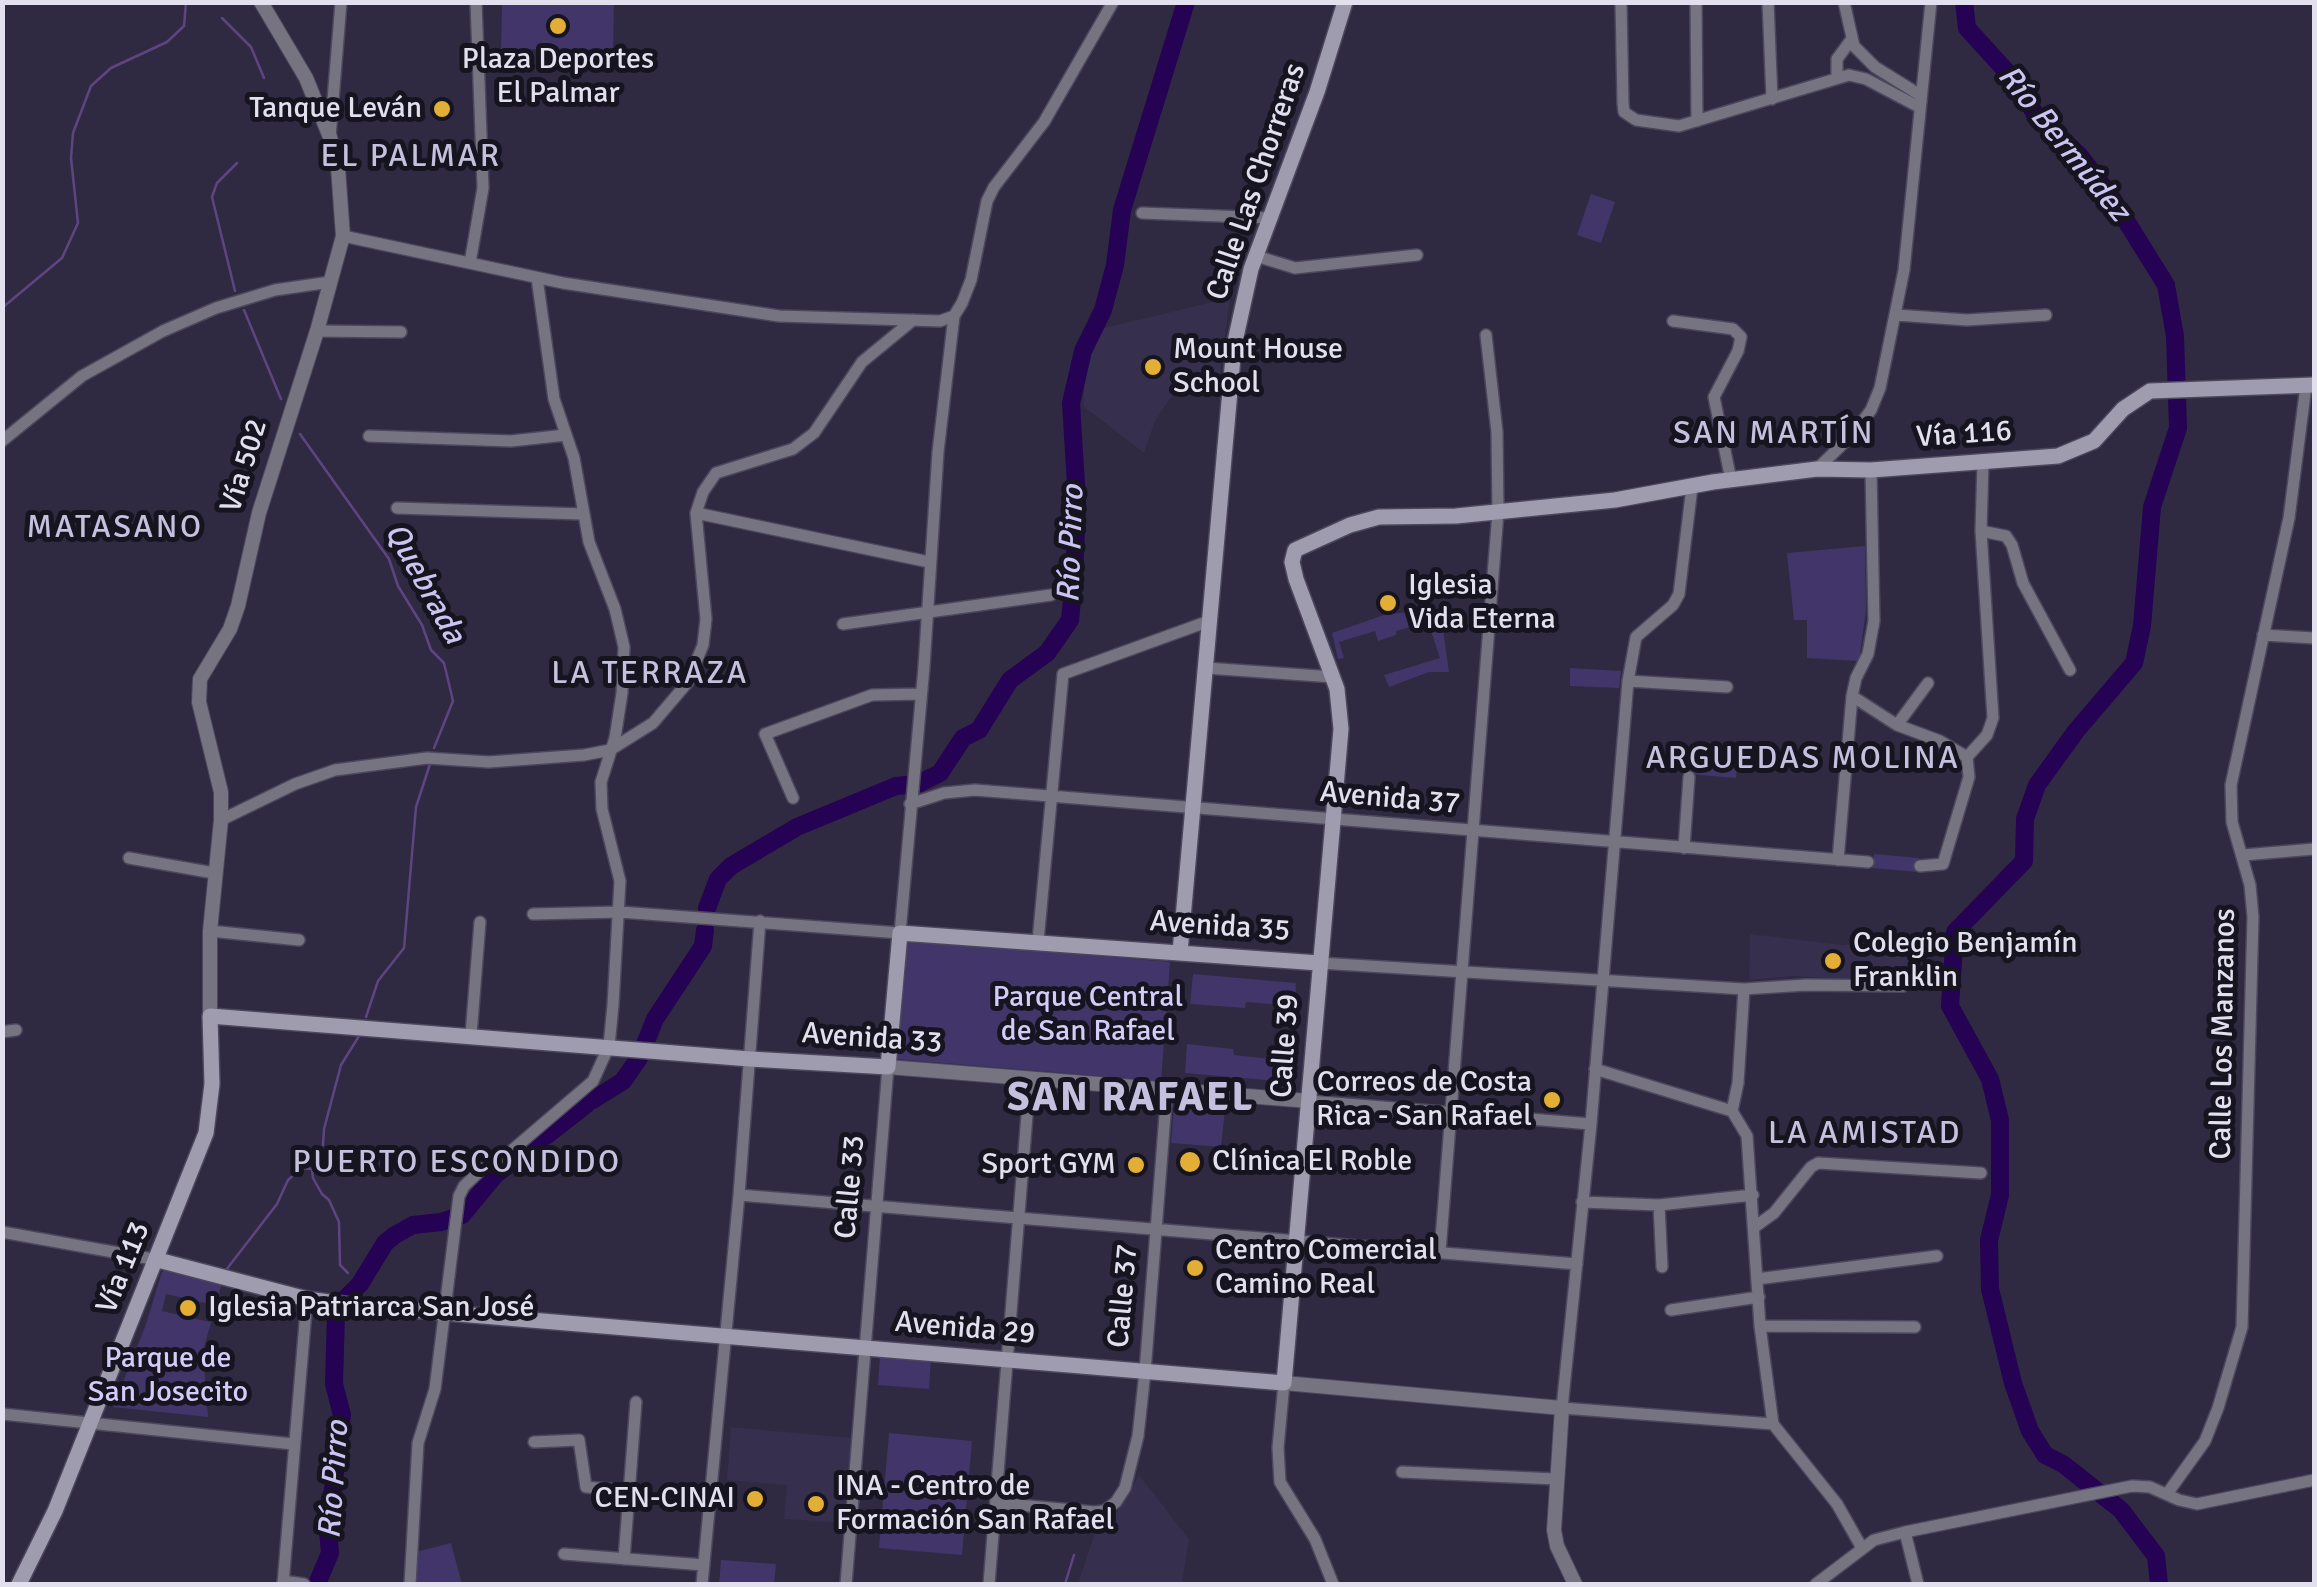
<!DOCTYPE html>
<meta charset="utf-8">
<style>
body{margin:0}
#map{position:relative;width:2317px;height:1587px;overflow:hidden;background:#2f2a41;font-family:Signika,sans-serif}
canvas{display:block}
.frame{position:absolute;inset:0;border:5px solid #e2e0ef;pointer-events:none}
</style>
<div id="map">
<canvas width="2317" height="1587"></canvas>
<div class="frame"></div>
</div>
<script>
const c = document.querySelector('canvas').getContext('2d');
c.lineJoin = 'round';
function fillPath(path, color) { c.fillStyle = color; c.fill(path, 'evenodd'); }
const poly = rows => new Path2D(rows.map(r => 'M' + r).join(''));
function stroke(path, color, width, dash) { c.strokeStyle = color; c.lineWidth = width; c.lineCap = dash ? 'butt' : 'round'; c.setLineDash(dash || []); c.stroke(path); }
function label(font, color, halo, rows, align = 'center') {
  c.font = font + ' Signika,sans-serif'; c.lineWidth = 10; c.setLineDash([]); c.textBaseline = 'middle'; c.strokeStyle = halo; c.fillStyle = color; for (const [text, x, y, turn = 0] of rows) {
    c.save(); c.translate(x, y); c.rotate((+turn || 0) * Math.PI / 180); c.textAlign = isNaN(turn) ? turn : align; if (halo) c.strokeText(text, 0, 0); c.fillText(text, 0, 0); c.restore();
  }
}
fillPath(poly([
 [1230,298,1218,387,1182,381,1155,421,1144,453,1083,406,1087,354,1100,329],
 [1750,934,1842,945,1923,938,1909,983,1793,976,1749,980],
 [731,1427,851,1438,845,1523,784,1519,787,1485,727,1480],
 [1139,1475,1189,1539,1182,1584,1078,1584,1099,1521,1117,1512]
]), '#362f4d');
fillPath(poly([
 [502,3,614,3,613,50,501,49],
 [1591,194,1615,202,1601,243,1577,235],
 [1865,546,1866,610,1859,661,1807,658,1807,620,1794,620,1787,553],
 [1440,608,1449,672,1429,672,1389,687,1384,675,1440,658,1428,622,1396,631,1396,635,1378,641,1375,631,1339,642,1344,658,1338,659,1332,633,1384,615],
 [1570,668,1621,671,1619,688,1570,686],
 [1738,753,1736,778,1688,774,1688,755],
 [1874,854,1919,858,1918,872,1872,868],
 [905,940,1170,962,1161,1081,895,1059],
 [1193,974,1296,983,1295,1006,1246,1002,1245,1008,1190,1004],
 [1187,1044,1233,1049,1234,1055,1290,1061,1289,1082,1185,1073],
 [1174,1105,1225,1109,1221,1147,1171,1143],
 [167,1269,222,1283,203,1351,208,1417,113,1407,145,1327,162,1272],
 [166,1294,214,1305,210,1322,162,1311],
 [880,1355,931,1359,929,1389,878,1385],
 [889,1433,972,1441,962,1555,879,1548],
 [451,1543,462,1584,416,1584,416,1552],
 [721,1560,776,1564,774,1584,719,1584]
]), '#423569');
stroke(poly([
 [222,18,251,47,264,78],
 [235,291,212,197,217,183,237,163],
 [2,308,62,258,78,223,71,158,73,133,91,86,111,68,167,42,184,26,186,2],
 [244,310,281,399],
 [300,434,389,559,398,586,422,625,431,650,444,663,453,701,434,748],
 [366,1017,378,981,404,948,416,807,430,764],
 [323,1145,324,1129,341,1065,359,1036],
 [318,1158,312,1169,313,1178,322,1194,329,1200,339,1222,340,1265,348,1273],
 [226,1270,277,1204,288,1180,302,1168,312,1169],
 [354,1283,355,1289],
 [1065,1584,1074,1555]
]), '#5e4582', 2.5);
stroke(poly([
 [1964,2,1967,28,2017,83,2035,114,2079,155,2110,195,2166,285,2175,336,2178,428,2152,507,2142,626,2134,663,2076,731,2037,785,2025,819,2024,861,1955,932,1950,1006,1990,1079,2000,1120,2000,1195,1989,1240,1990,1289,2013,1383,2030,1431,2045,1455,2063,1464,2121,1510,2156,1556,2159,1584],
 [707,908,718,879,731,866,797,827,896,786,918,784,940,773,963,738,979,730,1010,680,1047,653,1070,620,1074,580,1077,501,1071,403,1083,351,1103,310,1115,265,1122,210,1186,2],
 [645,1044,655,1019,703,946,705,930],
 [593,1100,623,1081,639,1058],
 [546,1136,587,1104],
 [345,1299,360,1284,385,1243,395,1235,413,1225,441,1222,462,1215,496,1174,538,1142],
 [317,1584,330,1553,328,1530,342,1415,334,1384,336,1313]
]), '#250253', 18);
const minor = poly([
 [1621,2,1623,103,1624,112,1636,120,1679,126,1849,75,1866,79,1919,107],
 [1696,2,1697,121],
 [1768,2,1772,99],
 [1844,2,1854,46,1875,67,1920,95],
 [1837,78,1837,59,1851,40],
 [330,137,341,2],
 [1142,213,1272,218],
 [343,236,563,283,779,316,940,321,954,316],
 [1256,256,1295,268,1417,255],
 [470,263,483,188,476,2],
 [1896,315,1967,320,2046,315],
 [1673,321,1733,329,1741,337,1738,351,1714,397,1731,480],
 [317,331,401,332],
 [369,436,511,441,566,435],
 [2,441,82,376,163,331,216,308,275,290,330,282],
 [1817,469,1853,434,1871,410,1880,388,1904,270,1931,2],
 [1692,487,1679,594,1673,605,1636,637,1628,681,1591,1124,1562,1408,1773,1424],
 [397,508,582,514],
 [696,513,929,562],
 [1981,531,2006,536,2012,545,2023,583,2070,670],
 [843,624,1051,595],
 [2263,635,2314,638],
 [1206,668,1333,677],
 [1628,681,1727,687],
 [1852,696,1897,725,1940,741,1967,757],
 [1897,725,1928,683],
 [1967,757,1987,735,1993,718,1981,531,1983,462],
 [793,798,765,734,872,695,921,694],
 [910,804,944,793,975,790,1868,862],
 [221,820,295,784,335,770,427,758,489,762,584,755,610,750,653,723,688,682,703,645,706,619,696,513,703,492,716,473,793,449,814,433,862,362,913,320],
 [1684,848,1689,777],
 [2243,855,2314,849],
 [129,858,214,873],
 [1838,860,1852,696,1856,678,1868,654,1874,621,1871,470],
 [1920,866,1943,864,1969,777,1967,757],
 [533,914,620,912,900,933,924,667,938,452,954,316,962,303,971,280,987,201,994,187,1044,122,1113,2],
 [210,931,299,940],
 [1038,941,1063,674,1209,621],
 [1319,963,1744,989,1806,985,1903,986],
 [1744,989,1738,1083,1732,1111,1747,1136,1760,1326,1773,1424,1837,1504,1862,1548],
 [2,1032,16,1030],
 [471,1035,480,922],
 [1595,1069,1732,1111],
 [1309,1101,1591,1124],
 [739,1195,1577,1264],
 [1582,1202,1659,1205,1753,1195],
 [1659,1205,1662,1267],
 [1756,1226,1774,1213,1811,1167,1818,1163,1981,1173],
 [2,1232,158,1260],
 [1440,1252,1498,512,1497,432,1486,335],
 [1757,1279,1937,1256],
 [1671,1310,1759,1297],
 [1760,1326,1915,1327],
 [1284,1383,1278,1448,1280,1482,1315,1539,1333,1584],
 [2,1414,293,1444],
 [534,1442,579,1440,586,1487,629,1491],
 [1402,1472,1556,1479],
 [2167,1494,2205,1441,2218,1408,2242,1327,2253,917,2250,885,2232,822,2231,785,2289,518,2306,386],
 [997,1503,1094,1512,1104,1511,1116,1502,1125,1488,1138,1436,1145,1372,1167,1089],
 [1905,1532,1918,1584],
 [564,1554,704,1565],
 [624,1559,636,1402],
 [283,1581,304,1584],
 [283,1584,307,1299],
 [410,1584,418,1443,435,1389,459,1196,464,1186,480,1171,510,1152,593,1081,609,1046,613,1005,620,881,602,809,601,782,615,738,622,693,624,647,615,609,589,542,574,458,554,399,537,278],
 [702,1584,739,1195,760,921],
 [846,1584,888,1067],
 [989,1584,1030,1078],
 [1816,1584,1874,1540,1905,1532,2132,1486,2150,1487,2179,1500,2197,1504,2314,1480]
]);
const tertiary = poly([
 [210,1016,210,931,221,820,221,792,199,702,200,679,230,629,238,606,259,513,317,331,343,236,338,168,330,137,306,78,261,2],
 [888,1067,1309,1101],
 [1284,1383,1562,1408,1554,1530,1557,1546,1575,1584]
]);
const secondary = poly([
 [1180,952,1234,346,1251,269,1317,92,1345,2],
 [158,1260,307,1299,351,1305,1284,1383,1341,729,1337,689,1296,579,1292,562,1295,550,1350,525,1379,517,1456,516,1615,500,1713,482,1817,469,1871,470,2058,456,2094,441,2123,409,2150,391,2314,385],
 [19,1584,55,1511,206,1133,212,1084,210,1016,750,1059,888,1067,900,933,1319,963]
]);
stroke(minor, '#4c475d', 14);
stroke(tertiary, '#4c475d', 16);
stroke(secondary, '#4c475d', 18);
stroke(minor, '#767480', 11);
stroke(tertiary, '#767480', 14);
stroke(secondary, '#9f9caf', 15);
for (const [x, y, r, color] of [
 [558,26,10,"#e3ae35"],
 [442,109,10,"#e3ae35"],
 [1153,367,10,"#e3ae35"],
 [1388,603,10,"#e3ae35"],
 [1833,961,10,"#e3ae35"],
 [1552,1100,10,"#e3ae35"],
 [1190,1162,12,"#e3ae35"],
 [1136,1165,10,"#e3ae35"],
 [1195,1268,10,"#e3ae35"],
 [188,1308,10,"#e3ae35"],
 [755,1499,10,"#e3ae35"],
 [816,1504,10,"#e3ae35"]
]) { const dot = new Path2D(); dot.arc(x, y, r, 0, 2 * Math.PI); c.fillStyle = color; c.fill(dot); stroke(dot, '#16141f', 4); }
label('30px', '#e2e0ef', '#16141f', [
 ["Plaza Deportes",558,60,"center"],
 ["El Palmar",558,94,"center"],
 ["Tanque Leván",422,109,"right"],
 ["Mount House",1173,350],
 ["School",1173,384],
 ["Iglesia",1408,586],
 ["Vida Eterna",1408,620],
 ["Colegio Benjamín",1853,944],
 ["Franklin",1853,978],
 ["Correos de Costa",1532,1083,"right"],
 ["Rica - San Rafael",1532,1117,"right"],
 ["Clínica El Roble",1212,1162],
 ["Sport GYM",1116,1165,"right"],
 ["Centro Comercial",1215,1251],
 ["Camino Real",1215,1285],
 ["Iglesia Patriarca San José",208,1308],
 ["INA - Centro de",836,1487],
 ["Formación San Rafael",836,1521],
 ["CEN-CINAI",735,1499,"right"]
], 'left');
label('30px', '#e2e0ef', '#16141f', [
 ["Calle Las Chorreras",1257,182,-71],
 ["Vía 116",1964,435,-4],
 ["Vía 502",245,466,-73],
 ["Avenida 37",1390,799,5],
 ["Avenida 35",1220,927,4],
 ["Calle Los Manzanos",2224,1034,-89],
 ["Avenida 33",872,1039,4],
 ["Calle 39",1286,1046,-86],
 ["Calle 33",851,1187,-85],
 ["Vía 113",124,1268,-68],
 ["Calle 37",1124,1296,-85],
 ["Avenida 29",965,1329,5]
]);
label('30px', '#d3cbf8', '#16141f', [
 ["Parque Central",1088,998],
 ["de San Rafael",1088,1032],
 ["Parque de",168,1359],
 ["San Josecito",168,1393]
]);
label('italic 32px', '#cbc3f0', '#16141f', [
 ["Río Bermúdez",2063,144,51],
 ["Río Pirro",1072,544,-88],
 ["Quebrada",424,584,61],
 ["Río Pirro",335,1480,-86]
]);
c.letterSpacing = '2.5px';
label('32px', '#c5c0de', '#16141f', [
 ["EL PALMAR",411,158],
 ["SAN MARTÍN",1774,435],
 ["MATASANO",115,529],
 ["LA TERRAZA",650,675],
 ["ARGUEDAS MOLINA",1803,760],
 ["LA AMISTAD",1865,1135],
 ["PUERTO ESCONDIDO",457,1164]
]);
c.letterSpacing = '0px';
c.letterSpacing = '2.5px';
label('bold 40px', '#c5c0de', '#16141f', [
 ["SAN RAFAEL",1131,1099]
]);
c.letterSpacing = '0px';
</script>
